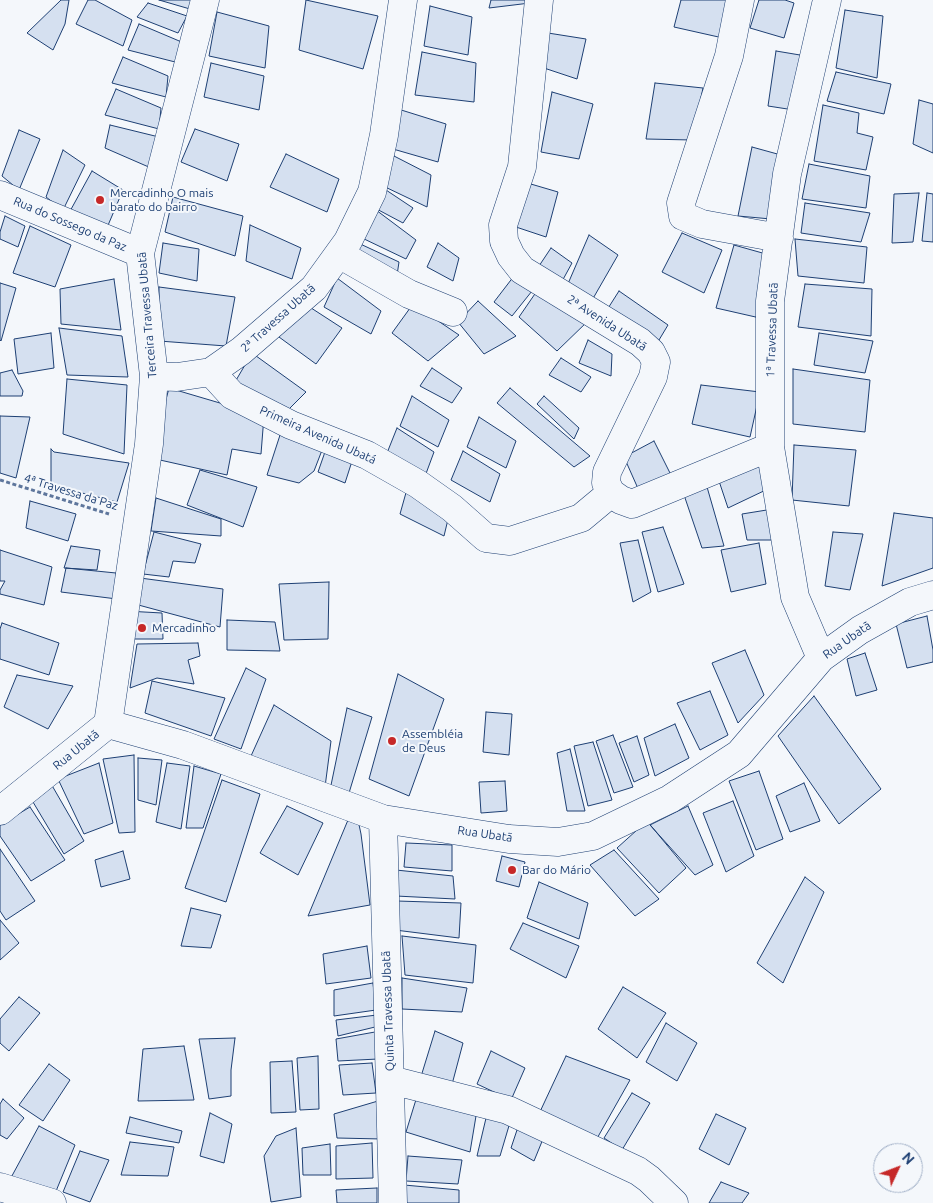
<!DOCTYPE html>
<meta charset="utf-8">
<style>
body{margin:0}
#map{position:relative;width:933px;height:1203px;overflow:hidden;background:#f4f7fb;font-family:Ubuntu,sans-serif}
canvas{display:block}
.north{position:absolute;left:873px;top:1143px;width:50px;height:50px;box-sizing:border-box;background:#f4f7fb;border:1px solid #9eadc5;border-radius:50%;rotate:47deg;font-size:14px;font-weight:700;line-height:20px;text-align:center;color:#1d3f73}
.north::after{content:'';display:block;margin:auto;width:18px;height:22px;background:#c62828;clip-path:polygon(50% 0,100% 100%,50% 72%,0 100%)}
</style>
<div id="map">
<canvas width="933" height="1203"></canvas>
<div class="north">N</div>
</div>
<script>
const c = document.querySelector('canvas').getContext('2d');
c.lineJoin = 'round';
function fillPath(path, color) { c.fillStyle = color; c.fill(path, 'evenodd'); }
const poly = rows => new Path2D(rows.map(r => 'M' + r).join(''));
function stroke(path, color, width, dash) { c.strokeStyle = color; c.lineWidth = width; c.lineCap = dash ? 'butt' : 'round'; c.setLineDash(dash || []); c.stroke(path); }
function label(font, color, halo, rows, align = 'center') {
  c.font = font + ' Ubuntu,sans-serif'; c.lineWidth = 4; c.setLineDash([]); c.textBaseline = 'middle'; c.strokeStyle = halo; c.fillStyle = color; for (const [text, x, y, turn = 0] of rows) {
    c.save(); c.translate(x, y); c.rotate((+turn || 0) * Math.PI / 180); c.textAlign = isNaN(turn) ? turn : align; if (halo) c.strokeText(text, 0, 0); c.fillText(text, 0, 0); c.restore();
  }
}
const building = poly([
 [61,0,69,0,65,24,53,50,27,33,61,0],
 [88,0,95,0,132,20,123,46,76,24,88,0],
 [159,0,192,0,190,9,159,0],
 [306,0,378,16,363,69,299,50,306,0],
 [491,0,530,0,530,3,489,8,491,0],
 [681,0,732,0,723,38,674,27,681,0],
 [759,0,785,0,794,3,784,38,750,28,759,0],
 [148,3,187,16,178,33,137,17,148,3],
 [430,6,472,17,468,55,424,46,430,6],
 [845,10,883,16,877,78,836,68,845,10],
 [217,12,269,26,265,68,209,56,217,12],
 [139,24,184,43,183,64,128,50,139,24],
 [548,33,586,39,577,79,541,67,548,33],
 [776,51,806,56,794,110,768,106,776,51],
 [422,52,476,63,474,102,415,95,422,52],
 [123,57,168,76,166,97,112,83,123,57],
 [211,63,264,76,259,110,204,97,211,63],
 [836,72,891,84,884,114,827,101,836,72],
 [655,83,703,88,692,140,646,139,655,83],
 [116,89,161,108,159,129,105,115,116,89],
 [552,92,593,104,579,159,541,152,552,92],
 [919,100,933,104,933,153,913,144,919,100],
 [823,105,859,113,857,133,873,137,866,170,814,161,823,105],
 [398,109,446,124,438,162,393,149,398,109],
 [110,125,159,137,151,168,105,148,110,125],
 [195,129,239,144,227,181,181,162,195,129],
 [19,130,40,139,19,190,2,176,19,130],
 [752,147,781,155,771,219,738,216,752,147],
 [63,150,85,165,63,210,46,197,63,150],
 [286,154,339,179,327,212,270,187,286,154],
 [394,156,431,175,427,207,381,185,394,156],
 [809,164,870,176,866,208,802,199,809,164],
 [92,171,123,190,106,230,69,213,92,171],
 [524,182,558,192,546,237,513,226,524,182],
 [383,188,413,208,403,223,371,206,383,188],
 [919,193,913,242,892,243,894,194,919,193],
 [927,193,933,194,933,242,922,241,927,193],
 [173,197,243,216,235,256,165,232,173,197],
 [805,203,870,213,861,242,801,233,805,203],
 [372,207,416,240,406,259,360,237,372,207],
 [5,216,25,226,18,247,0,239,0,232,5,216],
 [250,225,301,248,292,279,246,261,250,225],
 [30,226,71,245,55,287,13,273,30,226],
 [682,233,722,250,704,293,662,272,682,233],
 [589,235,618,255,591,302,567,286,589,235],
 [795,239,867,247,864,283,798,276,795,239],
 [356,242,399,262,396,282,349,252,356,242],
 [163,243,199,249,197,281,159,273,163,243],
 [438,243,459,258,453,281,427,267,438,243],
 [734,245,766,254,760,318,716,308,734,245],
 [551,248,572,263,560,285,537,269,551,248],
 [514,276,532,291,512,316,494,302,514,276],
 [337,278,381,311,371,334,324,307,337,278],
 [114,279,121,330,61,324,60,289,114,279],
 [0,283,16,288,1,341,0,340,0,283],
 [805,284,872,289,871,336,798,327,805,284],
 [159,287,235,297,226,346,159,341,159,287],
 [539,288,589,320,557,351,519,317,539,288],
 [619,291,668,325,656,345,605,313,619,291],
 [478,301,516,336,484,354,458,322,478,301],
 [305,304,342,328,316,364,279,337,305,304],
 [413,304,459,335,428,361,392,333,413,304],
 [59,328,122,336,128,377,67,375,59,328],
 [51,333,54,368,18,374,14,339,51,333],
 [819,333,873,341,865,373,814,365,819,333],
 [588,340,612,354,611,376,579,363,588,340],
 [252,353,306,392,288,410,235,382,252,353],
 [561,358,591,377,581,392,549,375,561,358],
 [432,368,462,388,452,403,420,386,432,368],
 [793,369,870,380,865,432,793,424,793,369],
 [12,370,23,391,22,396,0,396,0,373,12,370],
 [67,379,127,385,124,454,63,434,67,379],
 [701,385,760,392,750,437,692,424,701,385],
 [169,388,264,416,261,454,232,449,227,475,151,458,169,388],
 [510,388,590,456,574,467,497,403,510,388],
 [412,396,449,420,438,447,400,426,412,396],
 [544,396,579,428,574,439,537,404,544,396],
 [0,416,30,417,16,478,0,473,0,416],
 [479,417,516,441,506,468,467,447,479,417],
 [397,428,434,452,424,479,385,458,397,428],
 [282,429,324,445,314,471,299,483,267,475,282,429],
 [654,441,672,477,640,493,624,457,654,441],
 [794,445,856,450,849,506,792,500,794,445],
 [51,449,54,452,129,463,117,502,51,485,51,449],
 [326,449,353,458,345,483,318,472,326,449],
 [463,451,500,474,490,502,451,480,463,451],
 [758,458,770,488,728,508,717,475,758,458],
 [200,470,257,487,243,527,187,505,200,470],
 [705,480,724,546,702,548,683,492,705,480],
 [409,482,450,511,444,536,400,514,409,482],
 [156,498,221,519,221,536,151,531,156,498],
 [30,501,76,514,68,541,26,528,30,501],
 [773,509,776,540,747,540,742,514,773,509],
 [894,513,933,518,933,568,882,586,894,513],
 [663,527,684,584,658,592,642,532,663,527],
 [154,532,201,544,195,563,173,561,169,577,143,574,154,532],
 [833,532,863,534,850,590,825,586,833,532],
 [638,540,651,592,633,602,620,543,638,540],
 [759,543,766,584,731,592,721,550,759,543],
 [71,546,100,550,97,570,64,568,71,546],
 [0,550,52,567,44,605,0,594,0,590,5,581,0,581,0,550],
 [66,568,116,573,117,599,61,592,66,568],
 [140,578,223,589,220,627,131,603,140,578],
 [329,582,328,639,284,640,279,584,329,582],
 [126,611,162,613,163,639,122,639,126,611],
 [927,616,933,650,933,662,907,668,896,624,927,616],
 [227,620,275,622,280,651,227,650,227,620],
 [2,623,59,643,49,675,0,659,0,629,2,623],
 [198,643,200,656,188,660,194,684,157,678,130,688,137,644,198,643],
 [745,650,764,695,738,723,712,663,745,650],
 [865,653,877,690,856,696,847,659,865,653],
 [246,668,266,679,241,749,214,739,246,668],
 [398,674,444,699,409,796,369,779,398,674],
 [17,675,73,686,48,729,4,707,17,675],
 [152,681,225,698,211,736,145,713,152,681],
 [710,691,728,735,700,750,677,703,710,691],
 [814,696,881,789,839,824,778,736,814,696],
 [274,705,331,741,325,787,251,756,274,705],
 [347,708,372,717,349,793,330,790,347,708],
 [486,712,512,714,509,755,483,752,486,712],
 [675,724,689,758,655,776,644,738,675,724],
 [613,735,633,787,614,793,596,741,613,735],
 [637,736,649,775,634,782,619,743,637,736],
 [593,742,612,800,588,806,574,746,593,742],
 [570,749,585,811,567,811,557,753,570,749],
 [134,755,135,832,119,833,103,759,134,755],
 [138,758,162,760,156,805,138,800,138,758],
 [99,763,113,823,84,834,58,779,99,763],
 [167,763,190,766,181,829,156,822,167,763],
 [194,766,221,774,203,828,186,828,194,766],
 [759,771,783,839,756,850,729,781,759,771],
 [222,780,260,794,226,902,185,888,222,780],
 [505,781,507,811,481,813,479,782,505,781],
 [50,782,84,841,64,854,30,797,50,782],
 [804,783,820,821,790,832,776,796,804,783],
 [733,801,754,856,726,872,703,813,733,801],
 [287,806,323,823,298,875,260,853,287,806],
 [688,806,713,865,695,875,650,825,688,806],
 [30,807,65,860,31,881,0,836,0,825,30,807],
 [348,820,358,820,361,834,370,905,308,916,348,820],
 [647,821,686,868,659,893,617,848,647,821],
 [406,843,452,845,452,871,404,867,406,843],
 [0,849,35,901,6,920,0,911,0,849],
 [614,850,659,899,635,916,590,865,614,850],
 [123,851,130,879,101,887,95,860,123,851],
 [502,856,525,862,519,887,496,881,502,856],
 [396,870,453,876,455,899,396,896,396,870],
 [805,877,824,892,783,983,757,963,805,877],
 [539,882,588,903,579,939,527,918,539,882],
 [397,901,461,903,459,938,395,930,397,901],
 [191,908,221,915,211,948,181,946,191,908],
 [0,920,19,943,0,960,0,920],
 [523,923,579,946,566,978,510,949,523,923],
 [402,936,476,945,473,983,405,975,402,936],
 [367,946,371,978,326,984,323,954,367,946],
 [402,978,467,988,462,1012,402,1009,402,978],
 [373,983,376,1010,334,1016,334,990,373,983],
 [623,987,666,1013,637,1058,598,1029,623,987],
 [19,997,40,1013,9,1051,0,1043,0,1019,19,997],
 [377,1015,375,1027,338,1036,336,1020,377,1015],
 [666,1023,697,1043,677,1081,646,1062,666,1023],
 [435,1031,463,1043,450,1092,419,1083,435,1031],
 [375,1032,378,1059,338,1061,336,1039,375,1032],
 [235,1038,231,1070,231,1096,209,1099,199,1039,235,1038],
 [184,1046,194,1100,138,1101,143,1049,184,1046],
 [491,1051,525,1068,511,1100,477,1084,491,1051],
 [318,1056,319,1109,300,1110,297,1058,318,1056],
 [566,1056,630,1080,595,1142,538,1116,566,1056],
 [292,1061,296,1112,271,1113,270,1062,292,1061],
 [372,1063,376,1093,343,1095,339,1065,372,1063],
 [49,1064,70,1080,43,1121,19,1105,49,1064],
 [418,1093,476,1116,470,1152,406,1132,418,1093],
 [632,1093,650,1103,622,1150,604,1138,632,1093],
 [3,1099,24,1118,7,1139,0,1135,0,1104,3,1099],
 [378,1101,382,1139,337,1138,334,1114,378,1101],
 [210,1113,232,1124,224,1163,200,1156,210,1113],
 [487,1114,511,1119,500,1156,477,1156,487,1114],
 [716,1114,746,1128,729,1165,699,1149,716,1114],
 [130,1117,182,1131,179,1143,126,1133,130,1117],
 [520,1121,543,1139,534,1161,511,1148,520,1121],
 [39,1126,75,1145,54,1196,7,1185,39,1126],
 [296,1128,301,1197,271,1202,264,1156,276,1136,296,1128],
 [130,1142,174,1147,168,1176,121,1175,130,1142],
 [372,1143,373,1178,336,1179,336,1146,372,1143],
 [330,1144,331,1175,303,1175,302,1148,330,1144],
 [80,1151,109,1160,90,1202,63,1192,80,1151],
 [408,1156,462,1160,458,1184,406,1181,408,1156],
 [721,1182,749,1193,742,1203,709,1203,721,1182],
 [404,1185,459,1190,459,1203,403,1203,404,1185],
 [377,1188,377,1203,337,1203,336,1190,377,1188]
]);
fillPath(building, '#d5e0f0');
stroke(building, '#1d3f73', 1);
const minor = poly([
 [539,0,522,167,503,225,504,241,511,256,522,270,640,342,651,352,656,362,653,377,607,472,606,483,611,493,621,500,632,504,770,447],
 [740,0,729,56,681,203,683,216,702,224,779,238],
 [0,195,140,253],
 [339,254,409,294,453,312],
 [211,372,232,395,291,425,367,455,418,484,452,508,486,538,510,541,581,518,611,493],
 [154,376,177,377,211,372,241,351,314,288,348,241,372,192,384,135,403,0],
 [821,658,795,597,770,447,770,301,787,174,827,0],
 [108,724,183,745,383,819,509,839,558,842,593,836,670,799,739,754,821,658,860,630,910,602,933,595],
 [108,724,149,444,154,376,140,253,205,0],
 [0,811,108,724],
 [383,819,393,1203],
 [391,1080,508,1110,638,1171,649,1179,674,1203],
 [0,1187,52,1203]
]);
stroke(minor, '#1d3f73', 29);
stroke(poly([
 [0,480,109,514]
]), '#5e769c', 3, [4, 2.5]);
stroke(minor, '#f4f7fb', 28);
for (const [x, y, r, color] of [
 [100,200,5,"#c62828"],
 [142,628,5,"#c62828"],
 [392,741,5,"#c62828"],
 [512,870,5,"#c62828"]
]) { const dot = new Path2D(); dot.arc(x, y, r, 0, 2 * Math.PI); c.fillStyle = color; c.fill(dot); stroke(dot, '#f4f7fb', 2); }
label('12px', '#1d3f73', '#f4f7fb', [
 ["Mercadinho O mais",110,193],
 ["barato do bairro",110,207],
 ["Mercadinho",152,628],
 ["Assembléia",402,734],
 ["de Deus",402,748],
 ["Bar do Mário",522,870]
], 'left');
label('12px', '#1d3f73', '#f4f7fb', [
 ["Rua do Sossego da Paz",70,224,23],
 ["Terceira Travessa Ubatã",147,315,-95],
 ["2ª Travessa Ubatã",278,318,-42],
 ["2ª Avenida Ubatã",607,323,33],
 ["1ª Travessa Ubatã",772,330,-88],
 ["Primeira Avenida Ubatá",318,435,24],
 ["4ª Travessa da Paz",71,492,17],
 ["Rua Ubatã",847,640,-35],
 ["Rua Ubatã",76,750,-39],
 ["Rua Ubatã",485,834,8],
 ["Quinta Travessa Ubatã",388,1011,-92]
]);
</script>
